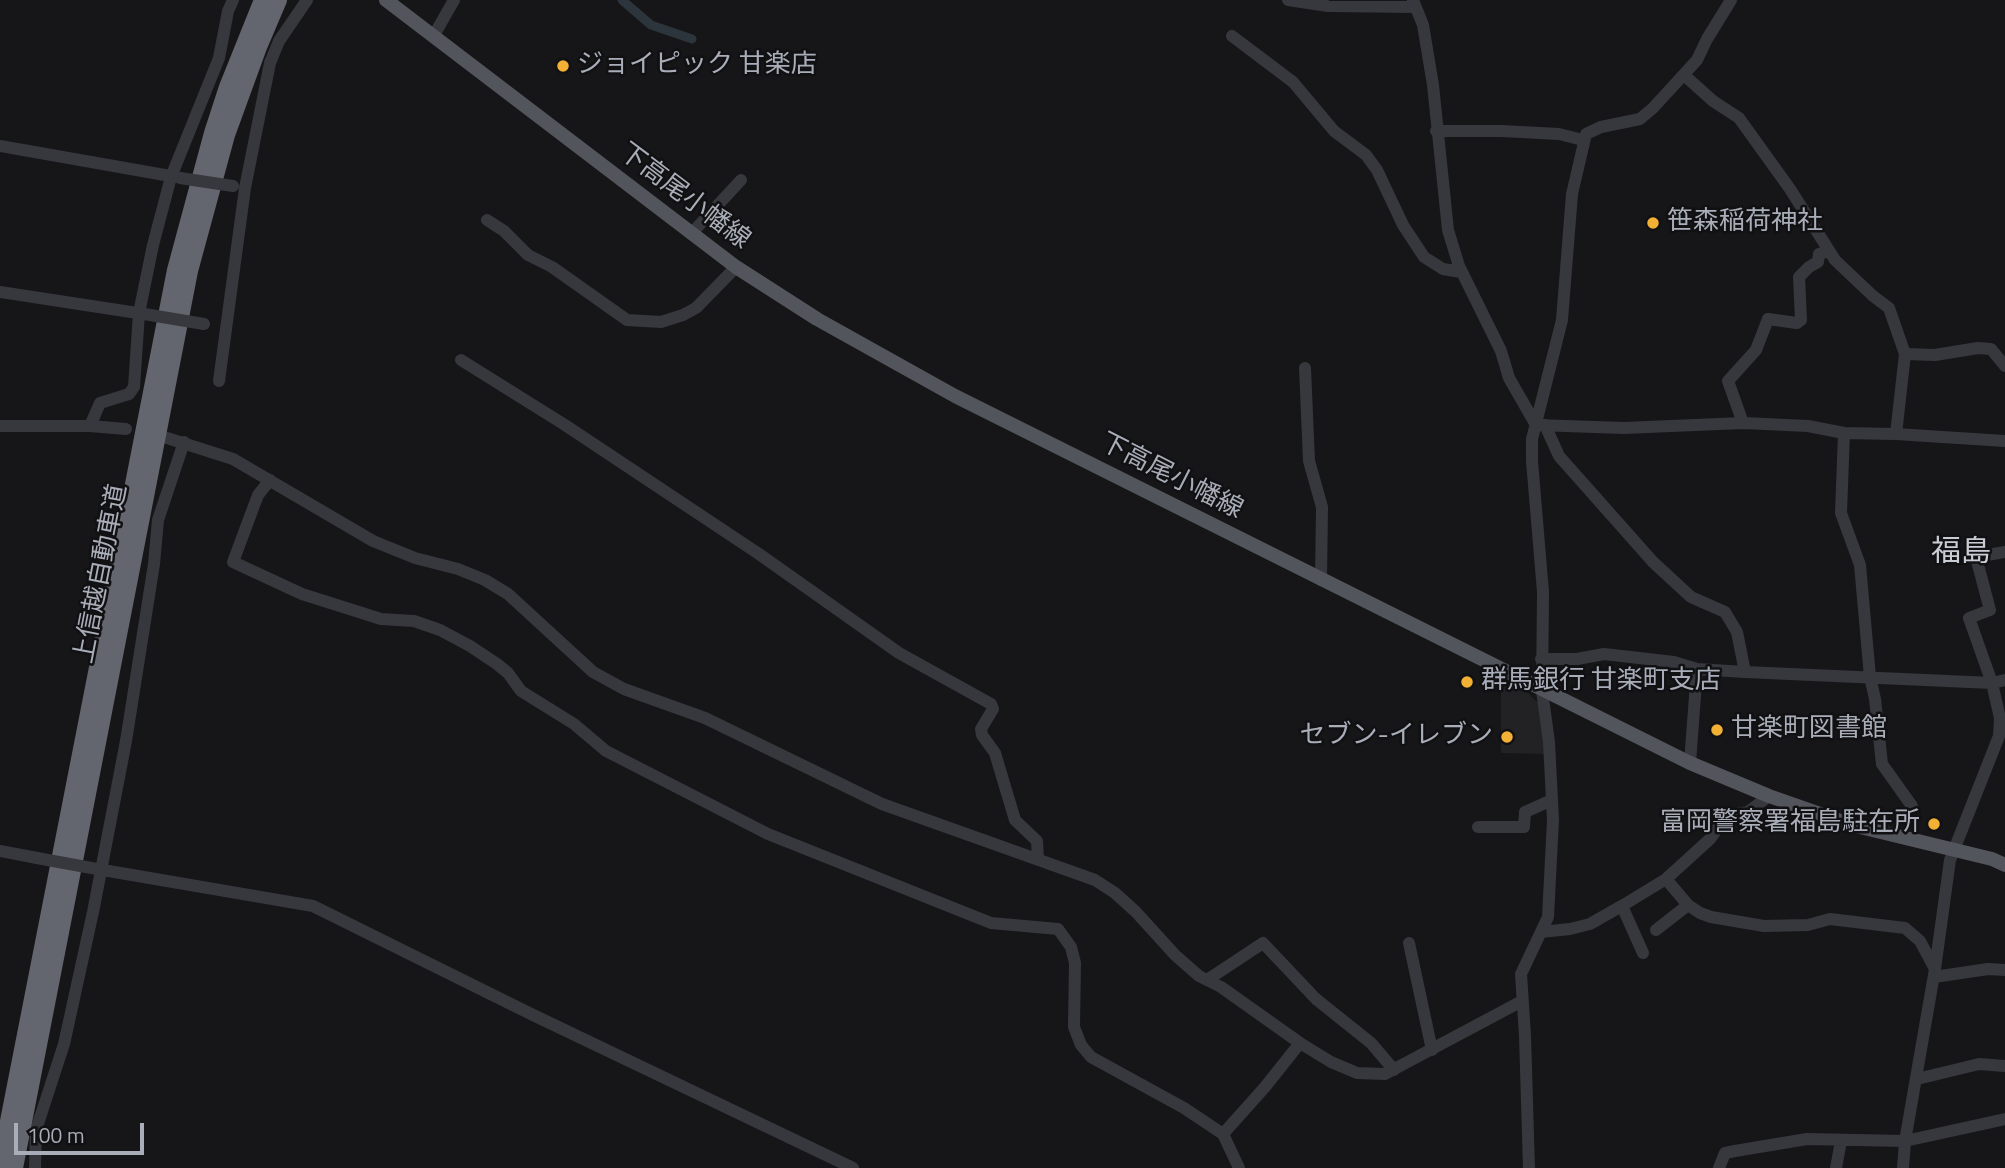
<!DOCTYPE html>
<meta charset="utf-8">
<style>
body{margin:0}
#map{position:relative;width:2005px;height:1168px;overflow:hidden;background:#161618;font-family:"Titillium Web",sans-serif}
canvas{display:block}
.scale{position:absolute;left:14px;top:1123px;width:130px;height:32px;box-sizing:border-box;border:4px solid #a8adb8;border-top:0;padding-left:9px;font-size:21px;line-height:24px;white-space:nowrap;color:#a8adb8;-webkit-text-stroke:5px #111113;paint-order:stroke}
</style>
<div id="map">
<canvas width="2005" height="1168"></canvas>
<div class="scale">100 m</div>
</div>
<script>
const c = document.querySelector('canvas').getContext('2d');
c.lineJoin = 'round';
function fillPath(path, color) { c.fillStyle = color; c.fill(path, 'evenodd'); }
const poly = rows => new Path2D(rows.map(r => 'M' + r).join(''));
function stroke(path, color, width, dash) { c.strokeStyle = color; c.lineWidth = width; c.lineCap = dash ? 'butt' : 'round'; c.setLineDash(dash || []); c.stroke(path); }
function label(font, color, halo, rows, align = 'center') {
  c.font = font + ' "Titillium Web","Noto Sans JP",sans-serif'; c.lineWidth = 5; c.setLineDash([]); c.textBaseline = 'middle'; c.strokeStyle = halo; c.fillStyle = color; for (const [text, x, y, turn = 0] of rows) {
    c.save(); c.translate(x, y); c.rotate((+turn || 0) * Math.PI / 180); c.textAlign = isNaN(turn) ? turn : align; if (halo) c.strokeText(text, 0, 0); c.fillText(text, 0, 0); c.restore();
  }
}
fillPath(poly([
 [1501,678,1527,692,1540,705,1545,754,1501,753]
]), '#222225');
stroke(poly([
 [622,0,651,25,692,39]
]), '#2c353c', 9);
stroke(poly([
 [1288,0,1328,6,1415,7],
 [1413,0,1423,25,1433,85,1448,230,1459,266,1501,351,1509,378,1536,425],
 [1232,36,1293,82,1334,131,1366,155,1377,170,1403,225,1424,257,1443,269,1461,272],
 [433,37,454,0],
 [1684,75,1713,101,1739,118,1790,189,1835,260,1873,296,1889,308,1905,354,1896,434],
 [1436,131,1502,131,1559,134,1583,140],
 [0,146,176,177],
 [487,220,504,231,528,255,552,267,627,320,661,322,683,315,696,308,736,267],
 [691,234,741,180],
 [0,292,144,314],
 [1905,354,1935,355,1978,348,1991,349,2005,366],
 [461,360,565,425,759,554,899,653,991,704,993,709,981,729,982,735,995,753,1015,820,1037,841,1038,859],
 [1305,368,1309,461,1322,507,1321,580],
 [219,381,245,188,270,63,279,41,307,0],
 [1743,423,1728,381,1756,350,1768,319,1797,323,1801,320,1799,277,1809,267,1818,262,1819,254,1829,251],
 [1536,425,1624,428,1743,423,1808,426,1844,433,1896,434,2005,441],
 [1545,425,1559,456,1653,562,1691,597,1725,612,1737,632,1745,672],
 [0,426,90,426,126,429],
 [90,426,100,403,129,394,134,387,139,313,153,245,171,177,219,58,228,11,233,0],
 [1844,433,1841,513,1860,565,1870,677,1875,699,1882,764,1912,806],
 [167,438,233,459,373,541,415,558,458,569,485,580,508,594,593,672,624,689,705,718,882,804,1095,880,1115,893,1136,912,1175,955,1199,976,1221,987,1300,1043,1331,1062,1357,1073,1385,1074,1522,1001],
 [270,480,258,495,233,562,302,594,381,619,414,621,440,630,470,646,497,664,508,673,521,691,574,724,606,751,768,834,991,923,1058,929,1071,947,1075,963,1074,1027,1081,1045,1091,1057,1184,1108,1223,1134,1239,1168],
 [1541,659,1577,659,1604,654,1674,662,1697,669,1745,672,1992,683,2005,680],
 [1690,763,1697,669],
 [1478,827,1524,827,1525,812,1552,800],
 [0,851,37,858],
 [97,869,313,906,531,1014,853,1168],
 [1666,879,1688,905,1700,913,1711,917,1764,926,1808,925,1830,919,1905,928,1920,941,1935,969],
 [1622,906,1643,953],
 [1656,930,1688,905],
 [1541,932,1570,929,1590,924,1625,904,1666,879,1710,839,1719,826,1731,815,1748,812,1769,796],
 [1409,943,1432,1050],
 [1934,977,1988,969,2005,970],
 [1207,980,1263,943,1316,999,1371,1043,1394,1070],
 [1917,1079,1979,1064,2005,1066],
 [1223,1134,1265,1087,1300,1043],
 [35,1168,36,1130,64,1044,93,912,126,741,154,564,158,520,184,442],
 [1529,1168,1525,1036,1521,974,1548,917,1553,820,1549,742,1542,691,1543,592,1532,461,1532,439,1562,320,1572,194,1586,134,1601,127,1640,119,1653,108,1697,60,1707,39,1731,0],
 [1719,1168,1725,1153,1735,1151,1807,1139,1905,1141,2005,1119],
 [1836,1168,1841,1141],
 [1903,1168,1905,1141,1935,969,1950,860,1999,736,2000,718,1992,683,1969,618,1990,610,1976,557,2005,552]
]), '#37383d', 12);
stroke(poly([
 [386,0,736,267,817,319,955,396,1690,763,1769,796,1852,825,1992,859,2005,865]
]), '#53555c', 14);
stroke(poly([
 [0,1167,176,270,213,133,228,87,263,0],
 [14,1168,189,271,226,135,258,47,278,0]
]), '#63666e', 18);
stroke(poly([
 [180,178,233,186],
 [144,314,204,324],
 [37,858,97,869]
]), '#37383d', 12);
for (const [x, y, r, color] of [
 [563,66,7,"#f2b134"],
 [1653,223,7,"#f2b134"],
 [1467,682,7,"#f2b134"],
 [1717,730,7,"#f2b134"],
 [1507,737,7,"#f2b134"],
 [1934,824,7,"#f2b134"]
]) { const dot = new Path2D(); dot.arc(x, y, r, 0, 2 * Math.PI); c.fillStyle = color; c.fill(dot); stroke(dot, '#111113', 2.5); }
label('26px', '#a8adb8', '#111113', [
 ["ジョイピック 甘楽店",577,66],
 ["笹森稲荷神社",1667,223],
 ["群馬銀行 甘楽町支店",1481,682],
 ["甘楽町図書館",1731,730],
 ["セブン-イレブン",1493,737,"right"],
 ["富岡警察署福島駐在所",1920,824,"right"]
], 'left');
label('26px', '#a8adb8', '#111113', [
 ["下高尾小幡線",684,197,37],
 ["下高尾小幡線",1171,477,27],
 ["上信越自動車道",102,574,-79]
]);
label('30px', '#c9ccd4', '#111113', [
 ["福島",1961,554]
]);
</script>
